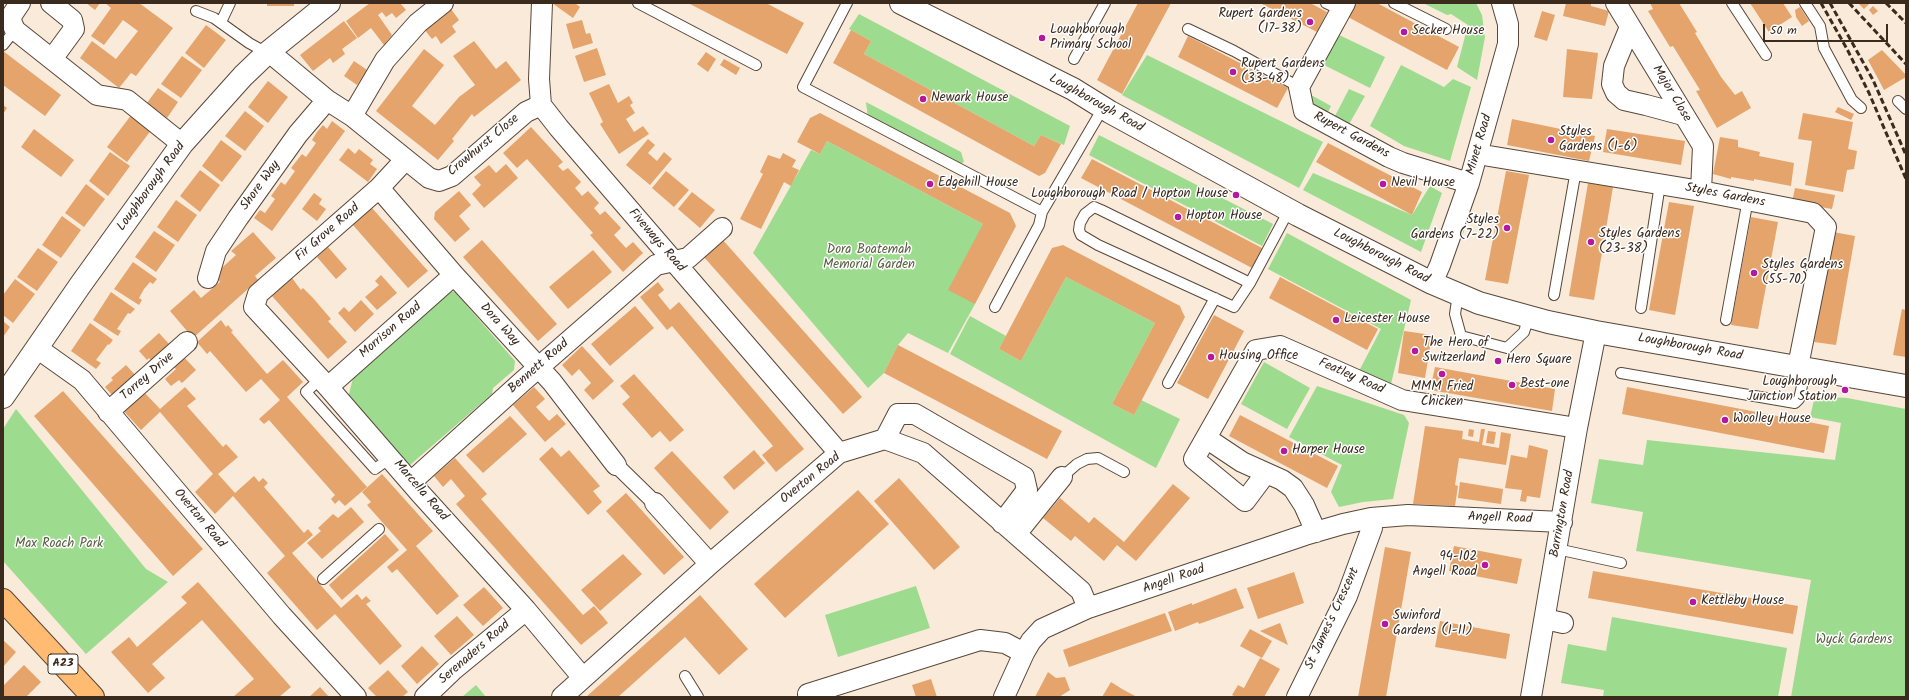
<!DOCTYPE html>
<style>
body{margin:0}
#map{position:relative;width:1909px;height:700px;overflow:hidden;background:#f9ead9;font-family:Kalam,sans-serif}
canvas{display:block}
.frame{position:absolute;inset:0;border:4px solid #3b2a1e;pointer-events:none}
.scale{position:absolute;left:1763px;top:24px;width:125px;height:18px;box-sizing:border-box;border:2px solid #3b2a1e;border-top:0;padding-left:5px;font-size:12px;line-height:14px;white-space:nowrap;color:#3b2a1e;-webkit-text-stroke:3px #fff;paint-order:stroke}
</style>
<div id="map">
<canvas width="1909" height="700"></canvas>
<div class="frame"></div>
<div class="scale">50 m</div>
</div>
<script>
const c = document.querySelector('canvas').getContext('2d');
c.lineJoin = 'round';
function fillPath(path, color) { c.fillStyle = color; c.fill(path, 'evenodd'); }
const poly = rows => new Path2D(rows.map(r => 'M' + r).join(''));
function stroke(path, color, width, dash) { c.strokeStyle = color; c.lineWidth = width; c.lineCap = dash ? 'butt' : 'round'; c.setLineDash(dash || []); c.stroke(path); }
function label(font, color, halo, rows, align = 'center') {
  c.font = font + ' Kalam,sans-serif'; c.lineWidth = 3; c.setLineDash([]); c.textBaseline = 'middle'; c.strokeStyle = halo; c.fillStyle = color; for (const [text, x, y, turn = 0] of rows) {
    c.save(); c.translate(x, y); c.rotate((+turn || 0) * Math.PI / 180); c.textAlign = isNaN(turn) ? turn : align; if (halo) c.strokeText(text, 0, 0); c.fillText(text, 0, 0); c.restore();
  }
}
fillPath(poly([
 [1423,3,1476,3,1482,15,1485,37,1477,80,1457,67,1468,25,1451,14,1447,15],
 [859,14,1070,126,1064,145,1041,135,1034,146,864,54,871,41,849,29],
 [1335,33,1385,57,1370,88,1320,63],
 [1147,55,1323,142,1299,188,1122,95],
 [1401,65,1444,87,1453,79,1471,87,1450,161,1404,146,1370,126],
 [1349,89,1365,96,1348,126,1334,118],
 [1311,95,1331,106,1327,114,1306,103],
 [866,102,961,152,964,162,955,166,868,118],
 [1099,135,1273,224,1262,246,1089,155],
 [827,141,983,224,975,304,948,353,908,333,898,345,884,373,868,388,753,253,811,150,820,154],
 [1313,173,1412,215,1430,186,1442,193,1421,252,1303,190],
 [1287,233,1411,300,1391,384,1359,371,1381,329,1268,269],
 [1066,277,1155,323,1112,404,1134,415,1141,400,1180,419,1156,468,950,354,970,316,1006,336,999,349,1021,361],
 [449,291,455,292,515,361,514,370,493,388,492,394,410,465,405,464,348,398,354,374],
 [1264,362,1310,388,1287,429,1241,404],
 [1317,386,1404,415,1409,423,1393,499,1363,502,1339,507,1331,492,1342,465,1289,437],
 [1815,396,1847,398,1906,409,1906,697,1791,697,1811,580,1636,551,1643,512,1591,503,1599,459,1643,465,1647,440,1835,460,1841,423,1810,417],
 [16,409,146,569,168,582,86,654,3,561,3,429],
 [916,586,930,628,838,657,825,615],
 [1612,617,1787,648,1778,697,1603,697,1604,690,1561,683,1568,644,1606,651],
 [476,685,486,697,462,697]
]), '#9ddb8f');
fillPath(poly([
 [86,3,100,3,95,10],
 [105,3,139,3,173,28,136,76,131,73,119,88,80,58,92,41,116,59,138,31,123,20,104,45,91,36,111,8],
 [267,3,294,3,294,6,267,6],
 [370,3,400,3,406,10,396,18,392,13,386,17,382,12,378,15,392,35,384,45,371,28,358,38,346,21],
 [552,3,575,3,580,7,573,18],
 [688,3,766,3,804,23,787,54],
 [1138,3,1171,3,1122,94,1097,80],
 [1260,3,1310,3,1327,12,1317,32],
 [1356,3,1377,3,1459,47,1447,70,1348,17],
 [1566,3,1591,3,1591,6,1609,11,1605,26,1563,16],
 [1650,3,1679,3,1697,32,1695,33,1721,77,1735,95,1742,91,1751,108,1717,128,1696,91,1700,90,1673,46,1670,47,1648,11,1653,9],
 [1750,3,1783,3,1792,17,1769,32],
 [1858,3,1870,3,1864,9],
 [1873,6,1878,11,1873,15,1869,10],
 [1800,7,1809,21,1802,26,1796,17,1795,10],
 [451,9,459,20,452,26,456,32,441,44,436,36,432,39,423,28],
 [1542,11,1555,15,1547,41,1534,37],
 [582,20,586,34,590,33,593,43,573,49,566,24],
 [344,21,357,38,342,49,345,54,333,63,330,58,313,71,300,55],
 [206,25,226,40,204,68,185,53],
 [851,30,871,41,864,54,1034,146,1041,135,1061,144,1045,173,1039,176,833,63],
 [1188,36,1288,88,1277,108,1178,57],
 [474,41,496,69,506,61,521,80,474,117,472,114,452,139,454,141,438,160,376,111,424,49,444,65,412,106,435,125,459,97,475,85,453,56],
 [597,48,606,75,584,82,575,56],
 [1567,49,1598,53,1592,99,1563,97],
 [1882,50,1906,75,1906,77,1884,90,1868,60],
 [3,51,61,95,45,116,3,85],
 [706,52,716,59,708,72,697,64],
 [182,56,202,70,181,98,161,84],
 [724,59,740,68,736,75,720,65],
 [354,61,367,70,357,85,344,76],
 [268,81,288,97,268,123,248,107],
 [609,84,618,103,629,96,633,103,630,105,635,113,626,119,634,132,643,126,649,134,619,154,600,124,603,122,589,93],
 [158,88,178,102,167,118,147,103],
 [3,105,7,108,3,114],
 [1838,107,1854,114,1851,120,1835,112],
 [245,111,264,126,245,151,225,136],
 [820,113,1010,213,1016,226,975,304,948,290,983,224,827,141,820,154,797,142,810,118],
 [1803,113,1853,122,1848,149,1857,151,1854,169,1847,170,1843,192,1805,185,1812,141,1798,139],
 [132,114,152,129,127,162,107,147],
 [1512,119,1595,136,1589,161,1507,145],
 [332,121,345,131,272,231,254,218,260,210,265,213,275,199,271,196,281,182,285,185,295,171,291,168,302,154,306,157,316,143,312,140,317,132,323,125,327,129],
 [531,127,563,162,558,166,563,171,568,168,581,182,575,188,582,196,588,191,599,203,594,208,600,215,605,211,621,228,614,235,626,248,633,242,643,253,623,272,590,235,593,233,527,159,517,168,503,153],
 [34,129,74,160,61,177,21,147],
 [1607,129,1685,141,1681,165,1603,152],
 [1720,137,1738,140,1738,147,1760,152,1759,156,1794,163,1791,186,1754,179,1754,181,1731,177,1731,179,1713,174],
 [648,139,655,145,648,153,657,161,664,152,672,159,650,185,626,165],
 [221,140,242,156,222,182,202,166],
 [1328,143,1422,192,1412,215,1316,162],
 [348,148,355,154,359,149,373,160,370,164,377,169,368,182,339,160],
 [110,152,130,166,108,196,89,181],
 [783,153,796,160,792,167,799,170,791,186,784,182,761,229,740,219,763,174,760,172,768,155,780,159],
 [1092,159,1262,248,1252,268,1081,178],
 [506,164,518,178,484,208,472,194,481,185,474,177,489,165,496,173],
 [200,170,220,185,200,212,180,196],
 [666,171,689,190,674,207,652,188],
 [1506,171,1529,175,1508,284,1485,280],
 [1588,183,1613,187,1594,300,1569,296],
 [86,184,105,199,84,227,65,213],
 [1795,188,1835,195,1832,209,1792,202],
 [459,191,471,205,459,216,470,229,455,242,434,219,435,212],
 [692,192,715,210,700,228,678,209],
 [314,193,322,199,319,204,326,209,317,221,302,209],
 [176,200,197,215,178,242,157,227],
 [1669,202,1694,206,1675,315,1649,310],
 [372,208,428,271,408,288,353,225],
 [62,216,81,230,61,258,42,245],
 [1751,217,1778,222,1758,329,1731,325],
 [154,231,175,245,156,272,135,257],
 [253,232,276,258,255,276,258,280,193,338,170,311,194,290,201,298,220,282,214,275,236,255,231,251],
 [1833,232,1855,236,1836,345,1814,342],
 [722,239,862,397,843,414,703,256],
 [482,240,557,324,538,341,463,257],
 [1063,245,1180,306,1182,311,1185,317,1134,415,1112,404,1155,323,1066,277,1021,361,999,349,1052,248],
 [328,247,347,269,336,279,317,257],
 [38,248,58,262,37,291,17,277],
 [593,250,612,272,568,309,549,287],
 [133,262,157,279,153,284,150,282,144,289,139,298,142,300,139,305,114,289],
 [381,275,397,293,377,310,365,297,379,285,375,281],
 [1280,277,1378,329,1367,350,1269,298],
 [292,278,301,290,303,288,313,298,331,319,328,321,347,342,328,359,272,296],
 [15,279,35,294,13,323,3,315,3,295],
 [658,282,664,290,658,295,670,310,679,302,804,449,776,472,762,455,773,446,672,326,667,330,640,297],
 [111,292,135,309,130,314,128,313,117,329,121,331,118,336,93,320],
 [361,300,374,314,355,332,338,313,344,307,349,312],
 [635,306,654,328,610,366,591,344],
 [1902,309,1906,310,1906,357,1893,355],
 [1214,315,1244,331,1208,399,1177,383],
 [221,320,226,327,228,325,233,331,231,332,267,374,283,360,303,382,287,397,367,487,345,506,339,500,335,504,331,499,335,495,269,420,264,424,259,419,280,400,261,379,246,392,210,351,207,354,197,342],
 [3,321,10,327,3,337],
 [90,323,113,340,109,345,108,344,96,360,101,363,96,369,71,351],
 [1404,331,1432,335,1425,378,1398,373],
 [159,333,169,344,165,347,167,349,152,362,149,358,147,360,139,351],
 [898,345,1062,431,1047,459,884,373],
 [582,346,614,381,593,400,584,390,591,383,579,369,572,376,562,365],
 [183,356,196,370,182,383,179,380,171,386,165,379,176,369,172,366],
 [126,365,138,378,124,384,112,395,105,387,113,380,111,378],
 [1435,367,1555,389,1552,411,1430,390],
 [634,374,684,430,670,442,660,431,652,438,622,404,630,397,620,386],
 [185,387,196,399,187,406,223,447,226,444,238,457,218,474,235,493,254,476,259,482,263,478,268,483,264,487,304,533,308,529,313,535,292,553,341,608,357,594,362,600,366,596,371,601,366,604,402,646,380,665,335,614,317,630,267,573,285,556,233,496,215,514,195,492,213,474,160,412,141,430,121,408,141,389,160,409],
 [534,387,545,399,536,407,549,421,557,414,566,424,545,442,513,405],
 [1627,387,1829,426,1824,453,1622,414],
 [63,391,203,549,173,576,34,416],
 [1240,415,1338,466,1327,488,1229,436],
 [510,416,527,434,483,473,466,455],
 [1425,426,1463,431,1462,439,1479,442,1481,429,1485,429,1482,445,1499,448,1501,432,1511,434,1506,465,1459,458,1455,485,1458,486,1455,506,1413,504],
 [1469,429,1474,430,1473,437,1468,436],
 [1488,431,1496,432,1494,444,1486,443],
 [1529,445,1548,450,1540,498,1527,496,1526,502,1520,501,1522,490,1505,488,1511,455,1527,458],
 [552,447,561,457,569,450,600,486,593,491,602,502,588,515,539,459],
 [754,450,765,463,734,490,723,477],
 [672,451,729,512,710,530,654,468],
 [455,458,487,494,481,499,583,615,594,606,608,623,581,645,456,504,465,496,451,479,443,487,434,476],
 [382,474,433,531,416,546,459,596,437,615,397,569,392,573,387,567,407,550,367,505,371,502,362,492],
 [899,478,960,547,934,570,874,501],
 [1460,482,1503,489,1501,504,1458,498],
 [1173,484,1190,498,1136,561,1117,545,1104,561,1075,536,1071,541,1043,518,1060,498,1089,523,1094,517,1124,542],
 [858,490,889,524,785,618,754,584],
 [626,493,684,557,664,575,606,511],
 [351,507,364,522,322,559,307,543,321,531,318,528,333,514,338,518],
 [385,534,399,550,342,600,329,585],
 [1454,546,1522,559,1517,584,1449,571],
 [1385,547,1411,552,1386,697,1358,697],
 [623,554,642,574,600,611,581,590],
 [1593,571,1798,606,1793,634,1588,598],
 [1294,572,1304,603,1258,619,1247,588],
 [198,582,291,687,279,697,233,697,254,679,202,620,152,664,165,678,148,693,111,652,129,637,137,647,187,603,181,597],
 [484,587,503,608,483,626,463,605],
 [1236,588,1244,608,1199,624,1198,622,1175,631,1168,612,1192,603,1192,605],
 [700,595,748,649,719,675,685,637,618,697,586,697],
 [1165,613,1172,631,1069,667,1063,650],
 [457,616,474,635,451,655,434,636],
 [1440,621,1510,634,1506,659,1435,647],
 [1280,623,1288,645,1260,631],
 [1250,629,1272,641,1262,658,1240,646],
 [3,640,16,652,3,667],
 [422,646,439,664,417,684,401,666],
 [1260,658,1280,669,1264,697,1236,697,1232,695,1238,685,1244,688],
 [24,665,41,682,26,697,3,697,3,686],
 [388,670,408,692,402,697,377,697,368,688],
 [1048,672,1056,678,1065,677,1070,690,1059,697,1035,697],
 [931,679,937,697,916,697,912,685],
 [1111,682,1122,689,1137,697,1102,697],
 [320,687,329,697,309,697]
]), '#e4a46c');
const service = poly([
 [638,3,756,65],
 [847,3,803,87,1042,212],
 [1326,3,1341,10],
 [1394,3,1446,29],
 [1732,3,1766,55],
 [1805,3,1820,26,1824,48,1852,100,1861,108],
 [196,11,214,18,249,43,267,53],
 [221,22,230,3],
 [1188,29,1234,51,1299,87],
 [3,45,15,30],
 [1074,59,1105,3],
 [1898,101,1906,109],
 [1094,207,1101,210,1250,283,1234,307,1098,245,1081,235,1079,230,1080,223,1085,214,1094,207],
 [1250,283,1289,210],
 [1458,294,1455,314,1461,336,1507,348,1524,332,1529,316],
 [1554,295,1576,170],
 [995,307,1039,225,1042,212,1103,108],
 [1641,308,1660,184],
 [1726,320,1748,199],
 [1621,373,1795,403,1799,399,1806,368],
 [320,379,306,392,375,469,390,458],
 [1168,383,1215,298],
 [1062,477,1077,464,1087,459,1098,458,1124,472],
 [1557,549,1621,563],
 [323,579,379,529],
 [685,676,698,697]
]);
const pedestrian = poly([
 [616,465,655,503]
]);
const minor = poly([
 [20,3,12,15,11,21,15,30,97,95,127,100,182,144],
 [51,3,72,20,74,29,52,59],
 [542,3,539,79,541,105,559,128,839,453],
 [1345,3,1299,87,1304,111,1389,157,1403,163,1469,183],
 [1616,3,1703,146,1701,191],
 [1630,27,1614,66,1612,84,1616,93,1624,100,1646,105,1683,115],
 [267,53,274,56,327,100,352,116,429,178,439,181,452,176,526,112,541,105],
 [352,116,385,60,418,23,443,3],
 [1477,154,1701,191,1813,213,1826,227,1798,366],
 [405,160,379,188,258,294,254,307,328,387,419,492,526,610,583,678],
 [379,188,454,275,552,382,616,465],
 [208,278,216,251,238,218,298,134,327,100],
 [1432,283,1440,265,1469,183,1508,44,1508,24,1502,3],
 [37,348,82,380,282,616,356,697],
 [328,387,454,275],
 [108,412,187,342],
 [1206,438,1242,462,1282,480,1293,488,1304,505,1316,532],
 [885,439,898,414,915,414,1024,477,1027,490,1002,523],
 [1266,473,1245,501,1194,459,1256,350,1280,346,1402,400,1577,428],
 [411,482,523,381,656,265,688,258,722,228],
 [655,503,710,564],
 [1016,534,1062,477],
 [1545,619,1563,623],
 [808,694,980,640,1005,643,1024,653],
 [425,697,453,670,526,610],
 [562,697,710,564,839,453,885,439,923,453,1081,591,1088,608],
 [1004,697,1024,653,1031,641,1042,629,1088,608,1305,535,1343,524,1371,518,1408,515,1562,522],
 [1297,697,1347,596,1372,528,1371,518],
 [1531,697,1577,428,1596,332]
]);
const tertiary = poly([
 [901,3,1073,89,1110,112,1298,215,1432,283,1479,303,1548,322,1596,332,1906,386],
 [3,397,81,284,182,144,243,76,267,53,329,3]
]);
const trunk = poly([
 [3,600,93,697]
]);
stroke(service, '#58473a', 12);
stroke(pedestrian, '#58473a', 17);
stroke(minor, '#58473a', 22);
stroke(tertiary, '#58473a', 24);
stroke(trunk, '#58473a', 24);
stroke(service, '#fff', 10);
stroke(pedestrian, '#fff', 15);
stroke(minor, '#fff', 20);
stroke(tertiary, '#fff', 22);
stroke(trunk, '#febb71', 22);
stroke(poly([
 [1821,3,1847,49,1869,93,1906,179],
 [1830,3,1873,80,1906,155],
 [1849,3,1906,64],
 [1886,3,1906,23]
]), '#3b2a1e', 3, [6, 3]);
for (const [x, y, r, color] of [
 [1310,22,4,"#b5179e"],
 [1404,32,4,"#b5179e"],
 [1042,38,4,"#b5179e"],
 [1233,72,4,"#b5179e"],
 [923,99,4,"#b5179e"],
 [1551,140,4,"#b5179e"],
 [930,184,4,"#b5179e"],
 [1383,184,4,"#b5179e"],
 [1236,195,4,"#b5179e"],
 [1178,217,4,"#b5179e"],
 [1507,228,4,"#b5179e"],
 [1591,242,4,"#b5179e"],
 [1754,273,4,"#b5179e"],
 [1336,320,4,"#b5179e"],
 [1415,351,4,"#b5179e"],
 [1211,357,4,"#b5179e"],
 [1498,361,4,"#b5179e"],
 [1442,374,4,"#b5179e"],
 [1512,385,4,"#b5179e"],
 [1845,390,4,"#b5179e"],
 [1725,420,4,"#b5179e"],
 [1284,451,4,"#b5179e"],
 [1485,565,4,"#b5179e"],
 [1693,602,4,"#b5179e"],
 [1385,624,4,"#b5179e"]
]) { const dot = new Path2D(); dot.arc(x, y, r, 0, 2 * Math.PI); c.fillStyle = color; c.fill(dot); stroke(dot, '#fff', 1.5); }
for (const [x, y, w] of [
 [63,664,30]
]) { const box = new Path2D(); box.roundRect(x - w / 2, y - 10, w, 20, 3); c.fillStyle = '#fff'; c.fill(box); stroke(box, '#3b2a1e', 1); }
label('bold 12px', '#3b2a1e', null, [
 ["A23",63,664]
]);
label('13px', '#3b2a1e', '#fff', [
 ["Rupert Gardens",1302,15,"right"],
 ["(17-38)",1302,30,"right"],
 ["Loughborough",1050,31],
 ["Primary School",1050,46],
 ["Secker House",1412,32],
 ["Rupert Gardens",1241,65],
 ["(33-48)",1241,80],
 ["Newark House",931,99],
 ["Styles",1559,133],
 ["Gardens (1-6)",1559,148],
 ["Edgehill House",938,184],
 ["Nevil House",1391,184],
 ["Loughborough Road / Hopton House",1228,195,"right"],
 ["Hopton House",1186,217],
 ["Styles",1499,221,"right"],
 ["Gardens (7-22)",1499,236,"right"],
 ["Styles Gardens",1599,235],
 ["(23-38)",1599,250],
 ["Styles Gardens",1762,266],
 ["(55-70)",1762,281],
 ["Leicester House",1344,320],
 ["The Hero of",1423,344],
 ["Switzerland",1423,359],
 ["Housing Office",1219,357],
 ["Hero Square",1506,361],
 ["Loughborough",1837,383,"right"],
 ["Junction Station",1837,398,"right"],
 ["Best-one",1520,385],
 ["MMM Fried",1442,388,"center"],
 ["Chicken",1442,403,"center"],
 ["Woolley House",1733,420],
 ["Harper House",1292,451],
 ["94-102",1477,558,"right"],
 ["Angell Road",1477,573,"right"],
 ["Kettleby House",1701,602],
 ["Swinford",1393,617],
 ["Gardens (1-11)",1393,632]
], 'left');
label('13px', '#3b2a1e', '#fff', [
 ["Major Close",1671,94,59],
 ["Loughborough Road",1096,104,29],
 ["Rupert Gardens",1351,136,28],
 ["Minet Road",1480,145,-74],
 ["Crowhurst Close",484,146,-40],
 ["Shore Way",261,186,-54],
 ["Loughborough Road",152,187,-54],
 ["Styles Gardens",1725,196,11],
 ["Fir Grove Road",328,233,-41],
 ["Fiveways Road",656,241,49],
 ["Loughborough Road",1381,257,27],
 ["Dora Way",499,325,48],
 ["Morrison Road",391,331,-41],
 ["Loughborough Road",1690,348,10],
 ["Bennett Road",539,367,-41],
 ["Torrey Drive",148,377,-41],
 ["Featley Road",1351,377,24],
 ["Overton Road",811,479,-39],
 ["Marcella Road",420,491,49],
 ["Barrington Road",1563,514,-80],
 ["Overton Road",199,519,50],
 ["Angell Road",1500,519,2],
 ["Angell Road",1174,580,-19],
 ["St James's Crescent",1333,619,-65],
 ["Serenaders Road",475,653,-41]
]);
label('13px', '#585f40', '#fff', [
 ["Dora Boatemah",869,251],
 ["Memorial Garden",869,266],
 ["Max Roach Park",59,545],
 ["Wyck Gardens",1854,641]
]);
</script>
